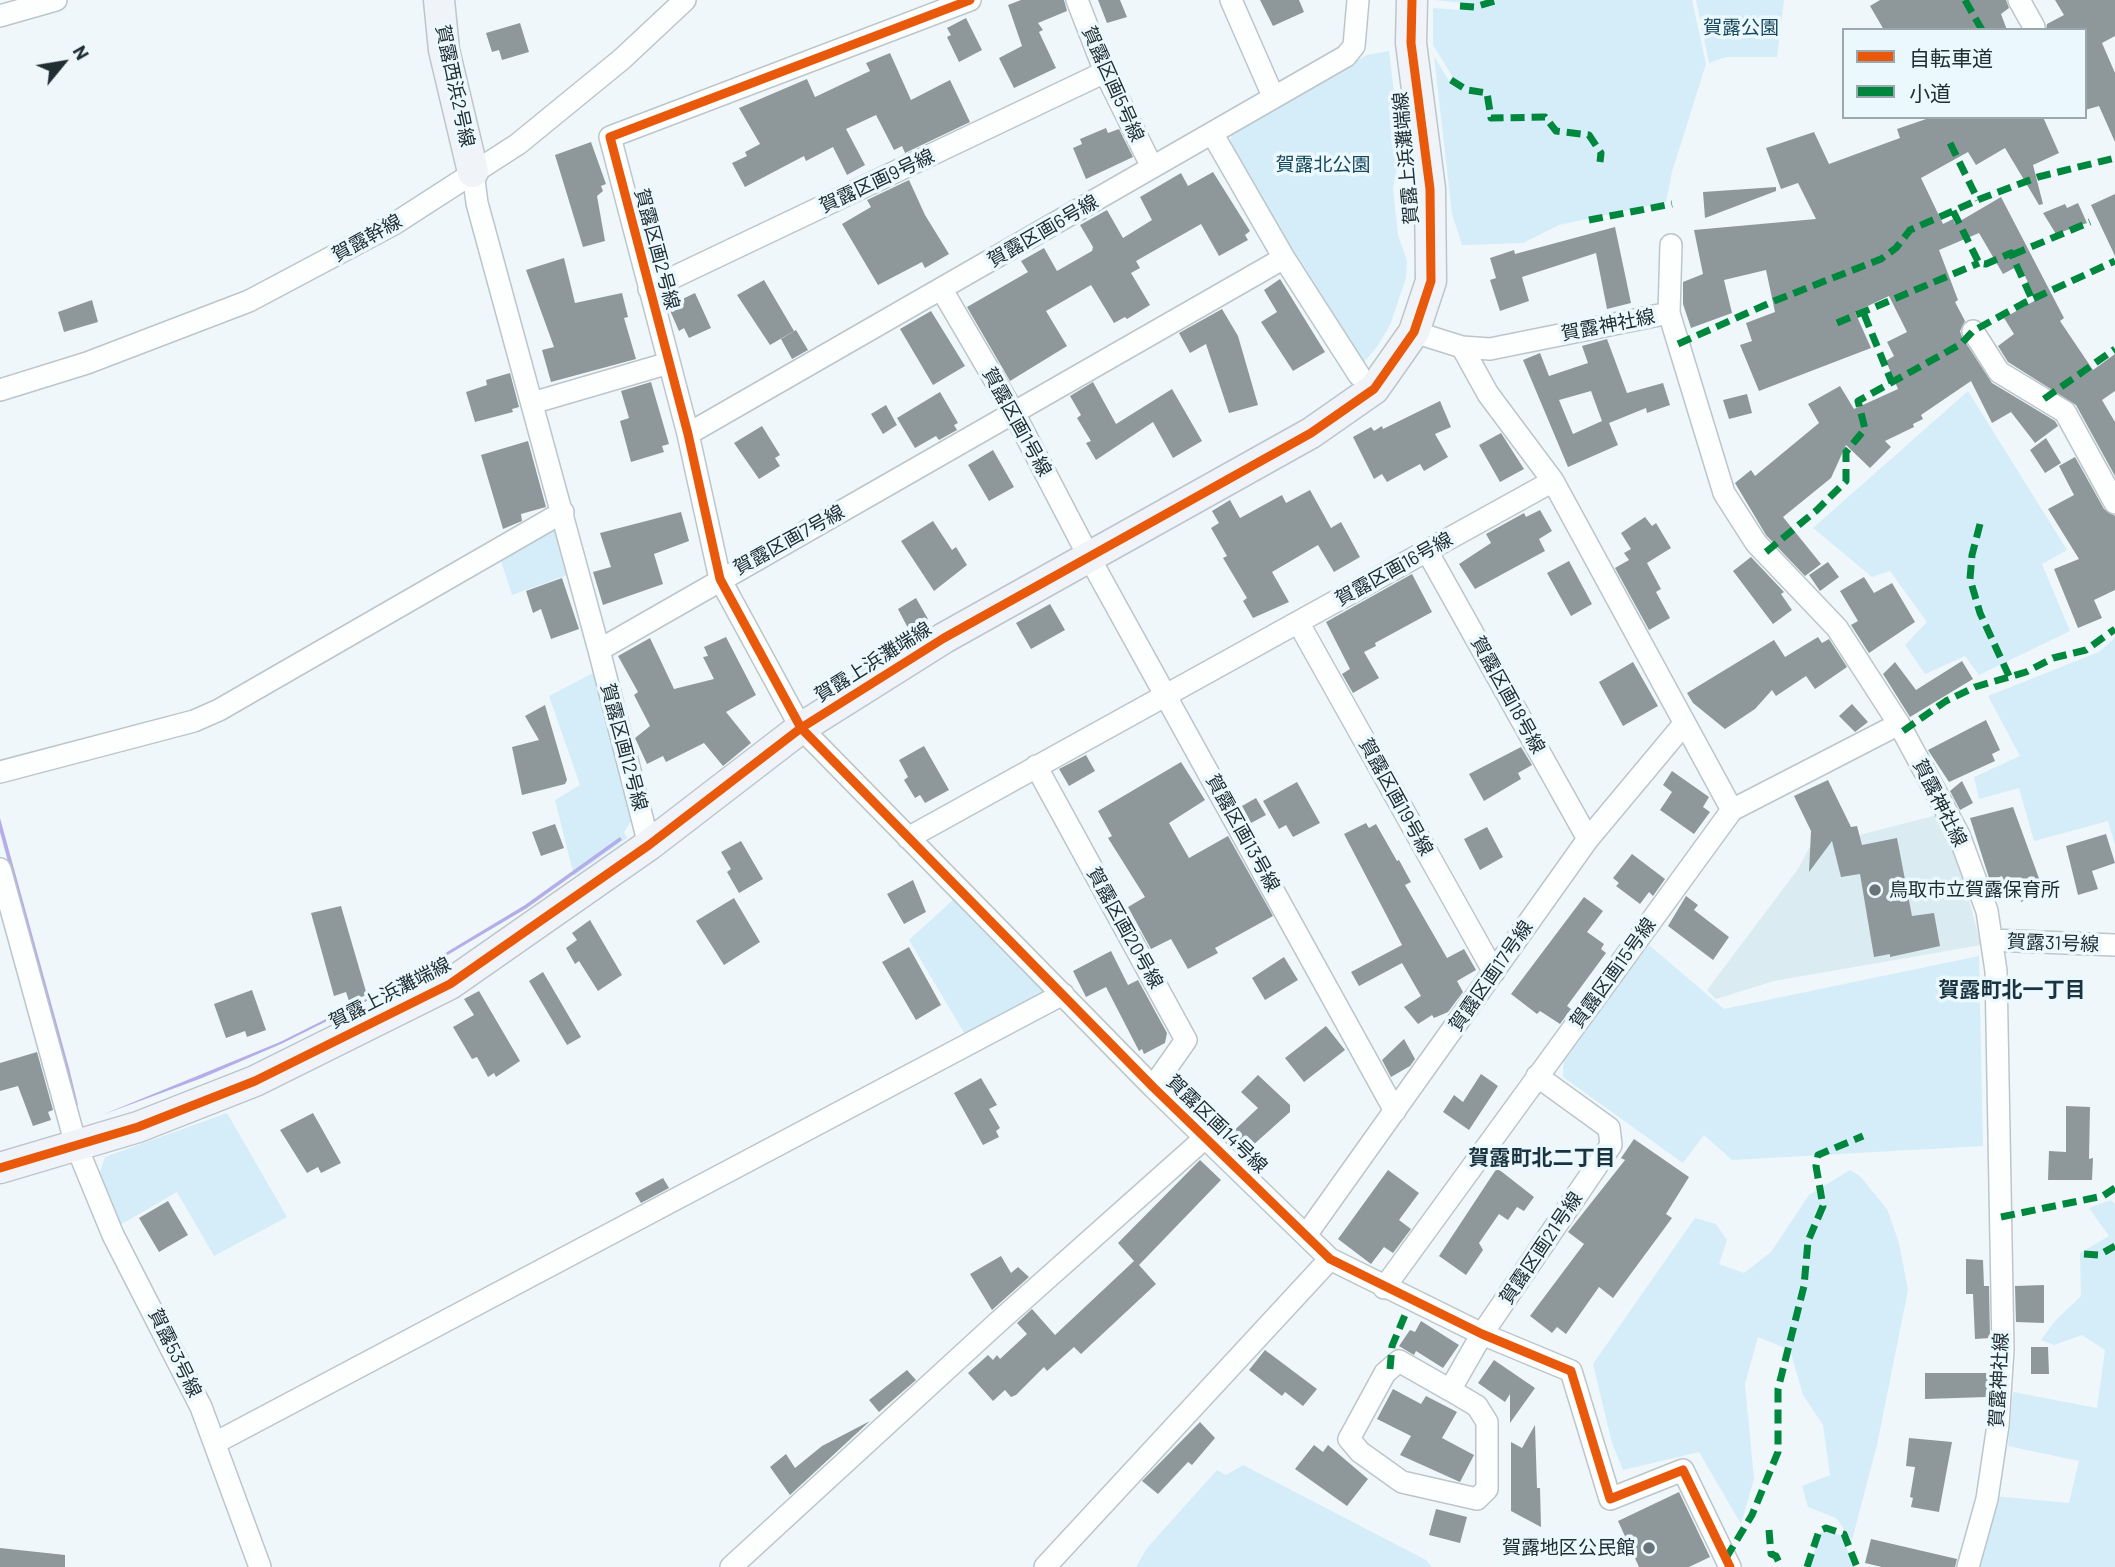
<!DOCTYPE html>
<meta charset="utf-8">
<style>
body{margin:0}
#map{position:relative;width:2115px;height:1567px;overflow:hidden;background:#eff7fa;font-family:Barlow,"Noto Sans JP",sans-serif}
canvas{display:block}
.legend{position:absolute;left:1842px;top:28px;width:245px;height:91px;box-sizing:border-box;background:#ebf8fe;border:2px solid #9aa7ad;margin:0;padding:9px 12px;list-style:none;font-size:21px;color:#212e33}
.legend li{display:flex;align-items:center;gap:14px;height:35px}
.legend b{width:35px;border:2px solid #9aa7ad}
.north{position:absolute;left:28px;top:28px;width:70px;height:70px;-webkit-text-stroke:5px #ebf8fe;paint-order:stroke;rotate:60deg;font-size:19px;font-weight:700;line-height:28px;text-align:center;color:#212e33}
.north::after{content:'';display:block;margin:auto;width:24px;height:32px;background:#212e33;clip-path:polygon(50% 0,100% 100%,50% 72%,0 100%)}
</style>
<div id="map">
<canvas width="2115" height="1567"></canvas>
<ul class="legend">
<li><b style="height:9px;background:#e8590c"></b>自転車道</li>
<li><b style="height:9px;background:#00873e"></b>小道</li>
</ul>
<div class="north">N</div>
</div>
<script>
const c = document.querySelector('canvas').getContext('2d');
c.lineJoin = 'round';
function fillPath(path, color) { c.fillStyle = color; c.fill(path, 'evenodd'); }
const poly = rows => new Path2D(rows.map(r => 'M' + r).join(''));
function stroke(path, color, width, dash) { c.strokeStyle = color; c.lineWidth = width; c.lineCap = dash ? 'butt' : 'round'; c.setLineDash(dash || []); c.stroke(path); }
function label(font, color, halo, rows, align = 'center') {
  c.font = font + ' Barlow,"Noto Sans JP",sans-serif'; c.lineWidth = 7; c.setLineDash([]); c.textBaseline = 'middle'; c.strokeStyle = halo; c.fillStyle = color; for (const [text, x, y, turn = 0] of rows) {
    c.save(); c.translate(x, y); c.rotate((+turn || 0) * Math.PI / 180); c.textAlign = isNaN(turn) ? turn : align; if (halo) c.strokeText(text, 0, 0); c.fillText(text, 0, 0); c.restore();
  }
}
fillPath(poly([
 [1937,815,1956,851,1981,945,1774,981,1716,999,1707,990,1798,869,1809,848]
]), '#daebf2');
fillPath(poly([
 [1434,0,1692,0,1706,64,1672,172,1666,202,1559,225,1523,243,1462,245,1452,214,1434,56,1449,81,1454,79,1433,45,1433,8,1461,10,1463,3],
 [1696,0,1784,0,1777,57,1726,57,1709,63],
 [1389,51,1401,150,1393,188,1398,235,1407,261,1406,278,1390,325,1377,347,1358,369,1229,146,1232,133,1367,55],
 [1968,391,2067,550,2042,564,2070,631,1979,675,1965,656,1925,674,1905,645,1927,622,1890,571,1872,577,1813,528],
 [555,522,570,574,512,595,499,555],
 [2115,638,2115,845,2108,821,2034,841,2019,788,1979,799,1974,777,2020,756,1988,696,2099,652],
 [595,672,636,814,624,832,627,838,574,876,555,800,580,785,549,696],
 [955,898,1047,990,1044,998,969,1041,909,940],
 [1649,945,1724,1009,1979,956,1983,1146,1732,1160,1704,1135,1683,1163,1563,1077,1564,1053],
 [227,1113,287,1217,214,1256,177,1192,120,1225,99,1175,105,1157],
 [1850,1170,1860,1176,1887,1209,1899,1243,1908,1290,1877,1445,1852,1540,1836,1518,1808,1507,1802,1486,1830,1475,1823,1425,1803,1395,1790,1350,1758,1337,1745,1384,1754,1479,1741,1524,1699,1452,1623,1470,1612,1443,1593,1364,1695,1218,1716,1224,1727,1240,1719,1264,1744,1273,1771,1252,1809,1195],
 [2111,1200,2115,1204,2115,1567,1976,1567,1994,1496,2069,1503,2079,1461,2008,1446,2013,1392,2097,1408,2105,1350,2082,1335,2054,1345,2041,1340,2055,1321,2081,1296,2080,1253,2109,1236,2089,1208],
 [1243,1465,1426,1560,1432,1567,1136,1567,1147,1548,1217,1470,1226,1475],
 [1826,1530,1841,1536,1855,1567,1809,1567,1820,1533]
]), '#d4edf9');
fillPath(poly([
 [0,818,69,1068,78,1105,74,1106,0,832],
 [620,837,622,840,527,908,385,992,281,1044,202,1078,102,1115,280,1042,384,990,525,905]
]), '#b5ade8');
fillPath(poly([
 [1021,0,1064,0,1067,11,1038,23,1043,30,1039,32,1056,68,1014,88,999,58,1022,46,1008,5],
 [1098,0,1120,0,1127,17,1107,23],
 [1260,0,1299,0,1304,12,1273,26],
 [1880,0,2006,0,2009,8,2001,14,2007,30,1884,30,1870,6],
 [2055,0,2115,0,2115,36,2102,43,2115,73,2115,142,2099,106,2085,110,2085,30,2046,30,2047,24,2064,15],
 [966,18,982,50,959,62,947,37,951,35,947,28],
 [520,23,529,52,502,60,499,50,492,52,486,33],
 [890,53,911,100,950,80,970,122,905,153,902,146,894,150,876,115,846,129,865,165,847,175,833,147,806,161,804,156,745,187,732,163,747,156,745,152,760,144,739,108,807,79,815,97,870,71,866,63],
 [1932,117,2043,117,2059,153,2033,165,2043,204,2039,205,2005,148,1976,165,1968,152,1921,178,1943,224,1953,219,1955,224,2001,197,2064,318,2060,321,2093,370,2115,354,2115,391,2102,400,2115,422,2115,476,2076,405,2008,362,1998,346,2014,334,2004,318,2036,300,2020,265,2003,274,1979,233,1939,250,1958,300,1955,302,1965,321,1960,331,1962,337,1992,383,2055,421,2058,426,2035,443,2011,412,1992,423,1971,381,1921,415,1923,419,1913,424,1914,427,1885,441,1891,447,1870,468,1846,445,1831,478,1783,517,1821,564,1805,576,1766,535,1735,483,1751,470,1755,476,1819,423,1808,404,1840,386,1854,409,1898,389,1886,361,1894,356,1887,342,1907,332,1889,296,1855,312,1871,348,1759,391,1740,345,1752,341,1746,323,1775,312,1766,270,1724,280,1732,313,1691,328,1683,304,1683,282,1703,274,1694,230,1816,219,1798,183,1781,189,1766,148,1814,132,1829,164,1900,138,1897,129],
 [1106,128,1108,133,1119,129,1133,157,1086,179,1073,148,1082,144,1080,139],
 [591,142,606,184,601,186,603,191,597,196,605,241,583,247,555,155],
 [1213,172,1250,231,1245,235,1248,240,1219,256,1201,224,1136,261,1140,268,1131,273,1150,305,1127,319,1125,317,1114,323,1091,285,1046,311,1067,346,1010,381,967,307,1028,272,1021,261,1044,248,1057,271,1092,251,1093,247,1080,225,1107,210,1123,238,1152,220,1140,197,1181,173,1188,186],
 [909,180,925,215,949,254,925,268,922,262,878,285,842,224,871,207,867,200],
 [1776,187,1776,191,1705,218,1703,192],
 [2115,194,2115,256,2091,205],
 [2078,203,2087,223,2056,234,2043,213,2065,204,2067,208],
 [1615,227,1631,303,1607,309,1596,253,1522,277,1529,301,1500,311,1490,280,1496,278,1490,258,1514,250,1515,254],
 [564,258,575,303,622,293,628,317,624,318,636,359,551,382,542,350,554,347,526,270],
 [1280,279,1325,352,1293,371,1261,322,1277,312,1264,290],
 [764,280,794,331,770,345,737,295],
 [695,293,711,328,689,338,684,328,679,331,668,306],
 [92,300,98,322,64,332,58,312],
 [1222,309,1238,336,1258,405,1229,413,1206,344,1190,353,1179,333],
 [931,311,965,366,933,385,900,329],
 [796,330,808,350,792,359,781,339],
 [1607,339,1627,393,1663,383,1670,405,1647,413,1646,408,1609,423,1618,445,1568,467,1523,360,1540,353,1549,376,1588,363,1582,346],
 [1591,391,1602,421,1573,434,1559,400],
 [510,373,519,407,512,409,513,412,475,422,466,392,487,385,486,380],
 [651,382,669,444,662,446,664,452,631,462,620,421,629,418,621,391],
 [1093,382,1116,424,1172,389,1202,441,1173,458,1153,422,1096,460,1086,443,1091,441,1077,418,1081,415,1070,396],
 [940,392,958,423,954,425,957,430,939,440,936,436,915,448,897,418],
 [1747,394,1752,413,1729,419,1723,400],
 [1440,401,1451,427,1435,434,1448,457,1424,471,1420,464,1387,482,1382,474,1374,479,1353,437,1371,427,1374,431,1382,426,1383,429],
 [886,405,897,425,883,434,871,414],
 [762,426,780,455,775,458,780,466,759,479,734,443],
 [1501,433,1524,469,1500,482,1479,445],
 [2046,438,2061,463,2045,473,2030,450],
 [528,441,546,507,521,514,522,521,503,529,481,455],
 [993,450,1014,487,989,501,968,465],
 [2075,457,2104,509,2115,516,2115,590,2094,600,2102,618,2078,628,2054,569,2079,559,2048,509,2074,495,2059,466],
 [1310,490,1331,528,1341,522,1360,557,1334,572,1318,545,1272,572,1289,602,1253,618,1243,601,1247,598,1223,558,1227,556,1211,528,1219,523,1212,511,1230,500,1240,518,1282,495,1286,503],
 [1540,510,1552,531,1539,539,1545,551,1475,589,1459,564,1491,543,1486,534,1524,513,1526,517],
 [681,512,689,541,654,554,663,584,603,605,593,572,611,567,600,533],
 [1645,517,1652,526,1656,523,1671,548,1647,563,1661,589,1656,592,1670,618,1649,630,1615,568,1629,560,1624,553,1631,549,1621,533],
 [933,521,952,550,956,547,967,565,934,591,901,541],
 [1751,557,1784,592,1781,594,1792,610,1773,624,1733,571],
 [1569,561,1592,604,1571,616,1547,573],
 [1828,562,1839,577,1820,591,1809,575],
 [1412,574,1432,612,1375,643,1376,646,1364,652,1379,678,1353,693,1342,674,1350,669,1326,622],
 [1864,577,1874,593,1892,583,1915,622,1869,653,1851,625,1858,621,1840,591],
 [562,578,579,629,551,639,541,609,533,613,526,591],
 [916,598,928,619,909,630,898,609],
 [1050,604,1065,630,1031,649,1016,623],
 [726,637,756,695,726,712,751,743,723,766,704,743,666,762,663,756,647,764,635,738,650,726,634,695,638,692,618,656,650,638,674,689,714,679,703,657,708,656,704,647],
 [1818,637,1822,643,1829,639,1847,667,1815,689,1806,676,1776,696,1772,690,1755,709,1725,729,1693,703,1687,693,1774,640,1785,657],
 [1962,661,1973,679,1910,717,1883,674,1895,662,1916,690],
 [1633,662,1658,706,1623,726,1599,682],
 [1852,704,1868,722,1855,732,1839,716],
 [545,705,567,780,565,784,522,795,512,747,539,740,525,716],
 [1986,720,2000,750,1992,754,1995,761,1949,782,1928,750],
 [924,746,949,790,925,803,920,795,915,798,904,780,908,777,899,760],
 [1521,747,1532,765,1518,773,1521,779,1484,801,1469,774],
 [1086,755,1095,771,1069,786,1059,769],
 [1181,762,1205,800,1169,823,1189,858,1228,836,1273,916,1215,948,1218,953,1188,969,1171,939,1151,949,1128,907,1145,897,1108,838,1112,836,1098,811],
 [1672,771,1709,797,1703,807,1710,812,1694,834,1660,810,1672,792,1663,785],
 [1828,780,1851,827,1857,826,1862,845,1897,838,1912,916,1934,913,1940,946,1890,957,1890,954,1874,957,1860,874,1841,877,1832,841,1809,872,1811,831,1794,796],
 [1962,781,1973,803,1960,810,1950,791],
 [1297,782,1320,823,1293,837,1286,825,1279,829,1263,801],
 [1256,798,1266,815,1251,823,1242,806],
 [2013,807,2044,892,2021,902,2016,890,2013,892,2010,886,2006,887,2002,876,1990,881,1970,818],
 [1366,823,1369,828,1376,824,1397,861,1399,860,1411,882,1405,885,1447,958,1464,949,1476,970,1457,981,1463,992,1448,1012,1434,1018,1432,1015,1418,1024,1404,1007,1421,996,1402,963,1359,986,1351,972,1402,945,1344,834],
 [555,824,564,848,541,856,532,832],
 [1487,827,1503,857,1480,870,1464,839],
 [2106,834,2115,863,2092,871,2098,889,2078,895,2066,846],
 [741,841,763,879,739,893,727,872,731,869,721,852],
 [1632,854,1665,879,1653,896,1649,892,1640,904,1616,886,1619,883,1613,878],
 [913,880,926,912,904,924,887,894],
 [1686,896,1698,905,1694,910,1729,937,1713,960,1668,926],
 [1584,897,1603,911,1587,932,1604,944,1601,949,1606,953,1567,1006,1571,1009,1560,1024,1540,1011,1537,1014,1511,994],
 [734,898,760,942,724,965,696,921],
 [341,906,367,995,349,1001,346,992,334,996,311,913],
 [590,920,622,975,598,991,579,961,575,964,566,948,577,940,572,933],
 [909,947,941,1005,916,1020,882,962],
 [1111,951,1128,985,1138,980,1167,1033,1165,1043,1144,1054,1142,1049,1139,1051,1106,987,1086,997,1073,971],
 [1284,957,1298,980,1265,1000,1252,978],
 [543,972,581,1037,567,1045,529,981],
 [252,990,266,1030,247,1037,245,1031,226,1038,214,1004],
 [479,991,520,1061,496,1077,494,1073,488,1077,477,1057,472,1059,453,1027,474,1015,464,999],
 [1326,1026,1345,1050,1304,1082,1285,1058],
 [1404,1039,1415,1059,1410,1066,1391,1077,1382,1060],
 [37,1052,53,1110,48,1112,51,1120,33,1126,18,1086,0,1091,0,1063],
 [1481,1074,1498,1086,1469,1130,1443,1112,1454,1095,1463,1102],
 [1258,1075,1290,1105,1290,1112,1242,1155,1225,1139,1258,1108,1241,1092],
 [981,1078,997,1105,989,1109,1000,1128,996,1131,999,1137,983,1145,954,1093],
 [2066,1106,2090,1107,2089,1159,2093,1158,2092,1180,2048,1180,2049,1151,2066,1152],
 [313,1113,341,1163,321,1173,318,1167,307,1173,280,1130],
 [1634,1139,1689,1177,1666,1214,1672,1218,1613,1298,1599,1287,1566,1334,1557,1327,1552,1333,1530,1316,1584,1244,1568,1232,1625,1160,1621,1158],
 [1200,1160,1221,1180,1139,1265,1156,1284,1081,1354,1074,1347,1047,1371,1044,1367,1016,1395,1011,1397,1005,1390,993,1401,968,1373,988,1355,993,1360,997,1355,1000,1359,1027,1334,1017,1323,1032,1309,1055,1335,1134,1261,1118,1243],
 [1497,1168,1534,1197,1524,1211,1517,1207,1508,1220,1499,1214,1479,1243,1483,1250,1466,1275,1439,1256],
 [1388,1170,1419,1193,1399,1220,1411,1229,1393,1253,1384,1247,1371,1264,1338,1239],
 [663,1178,669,1188,641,1203,635,1193],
 [168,1201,188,1235,159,1252,139,1218],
 [1001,1256,1011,1273,1018,1267,1029,1277,992,1310,970,1274],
 [1966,1259,1983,1260,1984,1286,1989,1286,1990,1338,1975,1339,1973,1294,1966,1294],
 [2044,1285,2044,1323,2016,1322,2015,1286],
 [1421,1321,1459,1345,1443,1368,1416,1351,1414,1355,1399,1346,1410,1330,1415,1332],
 [2031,1347,2048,1347,2049,1374,2031,1374],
 [1265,1350,1317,1389,1303,1406,1285,1392,1282,1396,1249,1370],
 [1494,1360,1535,1388,1510,1423,1510,1394,1505,1402,1478,1383],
 [907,1370,916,1380,879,1412,869,1400],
 [1925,1373,1988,1373,1987,1397,1925,1399],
 [1393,1389,1421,1404,1426,1396,1457,1412,1442,1438,1474,1455,1460,1482,1400,1455,1411,1436,1377,1419],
 [870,1421,790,1495,770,1467,786,1454,795,1468,822,1446],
 [1200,1422,1215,1438,1192,1465,1188,1462,1158,1494,1142,1481],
 [1535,1425,1537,1488,1540,1488,1541,1527,1511,1511,1511,1442,1522,1448],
 [1909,1438,1952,1442,1939,1512,1911,1507,1913,1498,1910,1497,1915,1467,1906,1466],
 [1314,1445,1323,1452,1328,1445,1368,1479,1347,1506,1295,1469],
 [1679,1492,1710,1557,1689,1567,1639,1567,1618,1521],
 [1436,1509,1467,1517,1460,1543,1429,1535],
 [1871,1539,1957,1559,1955,1567,1882,1567,1865,1563],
 [0,1548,65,1555,65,1567,0,1567]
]), '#8e989a');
const street = poly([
 [970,0,610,137,688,434,720,579,801,728,1153,1087,1330,1259,1482,1334,1571,1371,1610,1499,1683,1470,1730,1567],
 [1077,0,1105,72,1152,167],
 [1231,0,1273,96],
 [2019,0,2034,27],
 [0,16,56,0],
 [473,172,477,203,599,650,1284,258,1212,133],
 [1284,258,1359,375],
 [649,289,1105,72],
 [942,290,1014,413,1089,557,1395,1111],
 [1669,313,1671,245],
 [1973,331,1999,372,2065,412,2115,503],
 [1414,332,1462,347,1490,349,1669,313,1724,493,1756,543,1837,628,1899,724,1959,835,1987,911,1996,971,2003,1349,1998,1425,1987,1499,1968,1567],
 [1462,347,1488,394,1553,481],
 [0,390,87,363,249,301,394,224,518,144,622,59,685,0],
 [532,403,669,363],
 [688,434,1346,56,1354,46,1358,0],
 [1427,551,1588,839],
 [1298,622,1494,972],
 [599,650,649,845],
 [1036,766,1186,1040,1153,1087],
 [0,772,194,721,219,710,563,512],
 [908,838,1553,481,1732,810],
 [0,869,76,1145,113,1235,201,1407,260,1567],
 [1992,940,2115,945],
 [1306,1235,1588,839,1684,724],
 [1384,1288,1732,810,1899,724],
 [1450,1390,1477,1406,1487,1422,1487,1489,1477,1499,1402,1482,1360,1452,1349,1439,1385,1373,1399,1361,1450,1390,1482,1334,1611,1145,1609,1128,1537,1076],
 [215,1443,1063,994],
 [731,1567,996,1324,1206,1137],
 [1045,1567,1330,1259]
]);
const secondary = poly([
 [439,0,444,50,473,172],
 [0,1168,138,1127,255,1081,450,984,649,845,801,728,944,638,1311,433,1374,389,1414,332,1431,281,1430,189,1411,43,1412,0]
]);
stroke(street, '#bcc6ca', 24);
stroke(secondary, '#bcc6ca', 33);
stroke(street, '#fdfefe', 21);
stroke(secondary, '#f0f3f7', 30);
stroke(poly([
 [1965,0,1982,30],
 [1460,6,1475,7,1498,0],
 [1451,80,1467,90,1487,93,1491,118,1545,117,1556,131,1589,135,1601,153,1600,162],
 [1950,143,1978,200],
 [1953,211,1979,263,1986,264,2011,253,2032,299],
 [1589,220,1672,204],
 [2012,255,2090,222],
 [1864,314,1892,383],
 [1837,323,1979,263],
 [1678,344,1774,301,1881,259,1896,248,1910,230,1980,199,2038,177,2115,158],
 [2044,399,2115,349],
 [1980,524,1972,555,1970,579,1980,613,2009,676],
 [1766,552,1817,510,1846,481,1846,452,1865,429,1858,401,1961,344,1973,331,2024,303,2115,261],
 [1903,731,1946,701,1975,687,2026,672,2053,658,2086,650,2115,629],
 [2001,1217,2103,1196,2115,1188],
 [2084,1254,2099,1255,2115,1246],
 [1390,1369,1392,1346,1405,1315],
 [1769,1530,1771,1554,1776,1556,1781,1567],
 [1726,1558,1752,1515,1778,1452,1778,1389,1804,1286,1808,1241,1823,1206,1816,1166,1818,1155,1863,1136],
 [1807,1567,1819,1531,1826,1528,1844,1534,1857,1567]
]), '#00873e', 7, [14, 7]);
stroke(poly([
 [970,0,610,137,688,434,720,579,801,728,1153,1087,1330,1259,1482,1334,1571,1371,1610,1499,1683,1470,1730,1567],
 [0,1168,138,1127,255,1081,450,984,649,845,801,728,944,638,1311,433,1374,389,1414,332,1431,281,1430,189,1411,43,1412,0]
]), '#e8590c', 9);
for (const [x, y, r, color] of [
 [1875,890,7,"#697479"],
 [1649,1548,7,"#697479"]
]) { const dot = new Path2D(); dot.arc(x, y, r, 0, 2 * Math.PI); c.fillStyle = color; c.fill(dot); stroke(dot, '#ebf8fe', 2.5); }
label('19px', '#18485c', '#ebf8fe', [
 ["賀露公園",1741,28],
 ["賀露北公園",1323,165]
]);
label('19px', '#212e33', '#ebf8fe', [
 ["賀露区画5号線",1113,84,66],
 ["賀露西浜2号線",455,86,78],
 ["賀露上浜灘端線",1406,158,-95],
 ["賀露区画9号線",877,181,-25],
 ["賀露区画6号線",1043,231,-30],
 ["賀露幹線",367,238,-29],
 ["賀露区画2号線",657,249,75],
 ["賀露神社線",1608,325,-11],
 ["賀露区画1号線",1017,422,61],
 ["賀露区画7号線",789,540,-29],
 ["賀露区画16号線",1394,569,-29],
 ["賀露上浜灘端線",873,662,-32],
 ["賀露区画18号線",1508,695,61],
 ["賀露区画12号線",624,747,75],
 ["賀露区画19号線",1396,797,61],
 ["賀露神社線",1940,803,63],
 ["賀露区画13号線",1243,833,61],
 ["賀露区画20号線",1125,928,61],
 ["賀露31号線",2053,943,2],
 ["賀露区画15号線",1613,973,-54],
 ["賀露区画17号線",1491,976,-55],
 ["賀露上浜灘端線",390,993,-27],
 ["賀露区画14号線",1217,1124,44],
 ["賀露区画21号線",1541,1248,-56],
 ["賀露53号線",175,1353,64],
 ["賀露神社線",1999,1380,-87]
]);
label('19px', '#212e33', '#ebf8fe', [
 ["鳥取市立賀露保育所",1889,890],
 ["賀露地区公民館",1635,1548,"right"]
], 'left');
label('bold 21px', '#193440', '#ebf8fe', [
 ["賀露町北一丁目",2012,990],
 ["賀露町北二丁目",1542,1158]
]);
</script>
